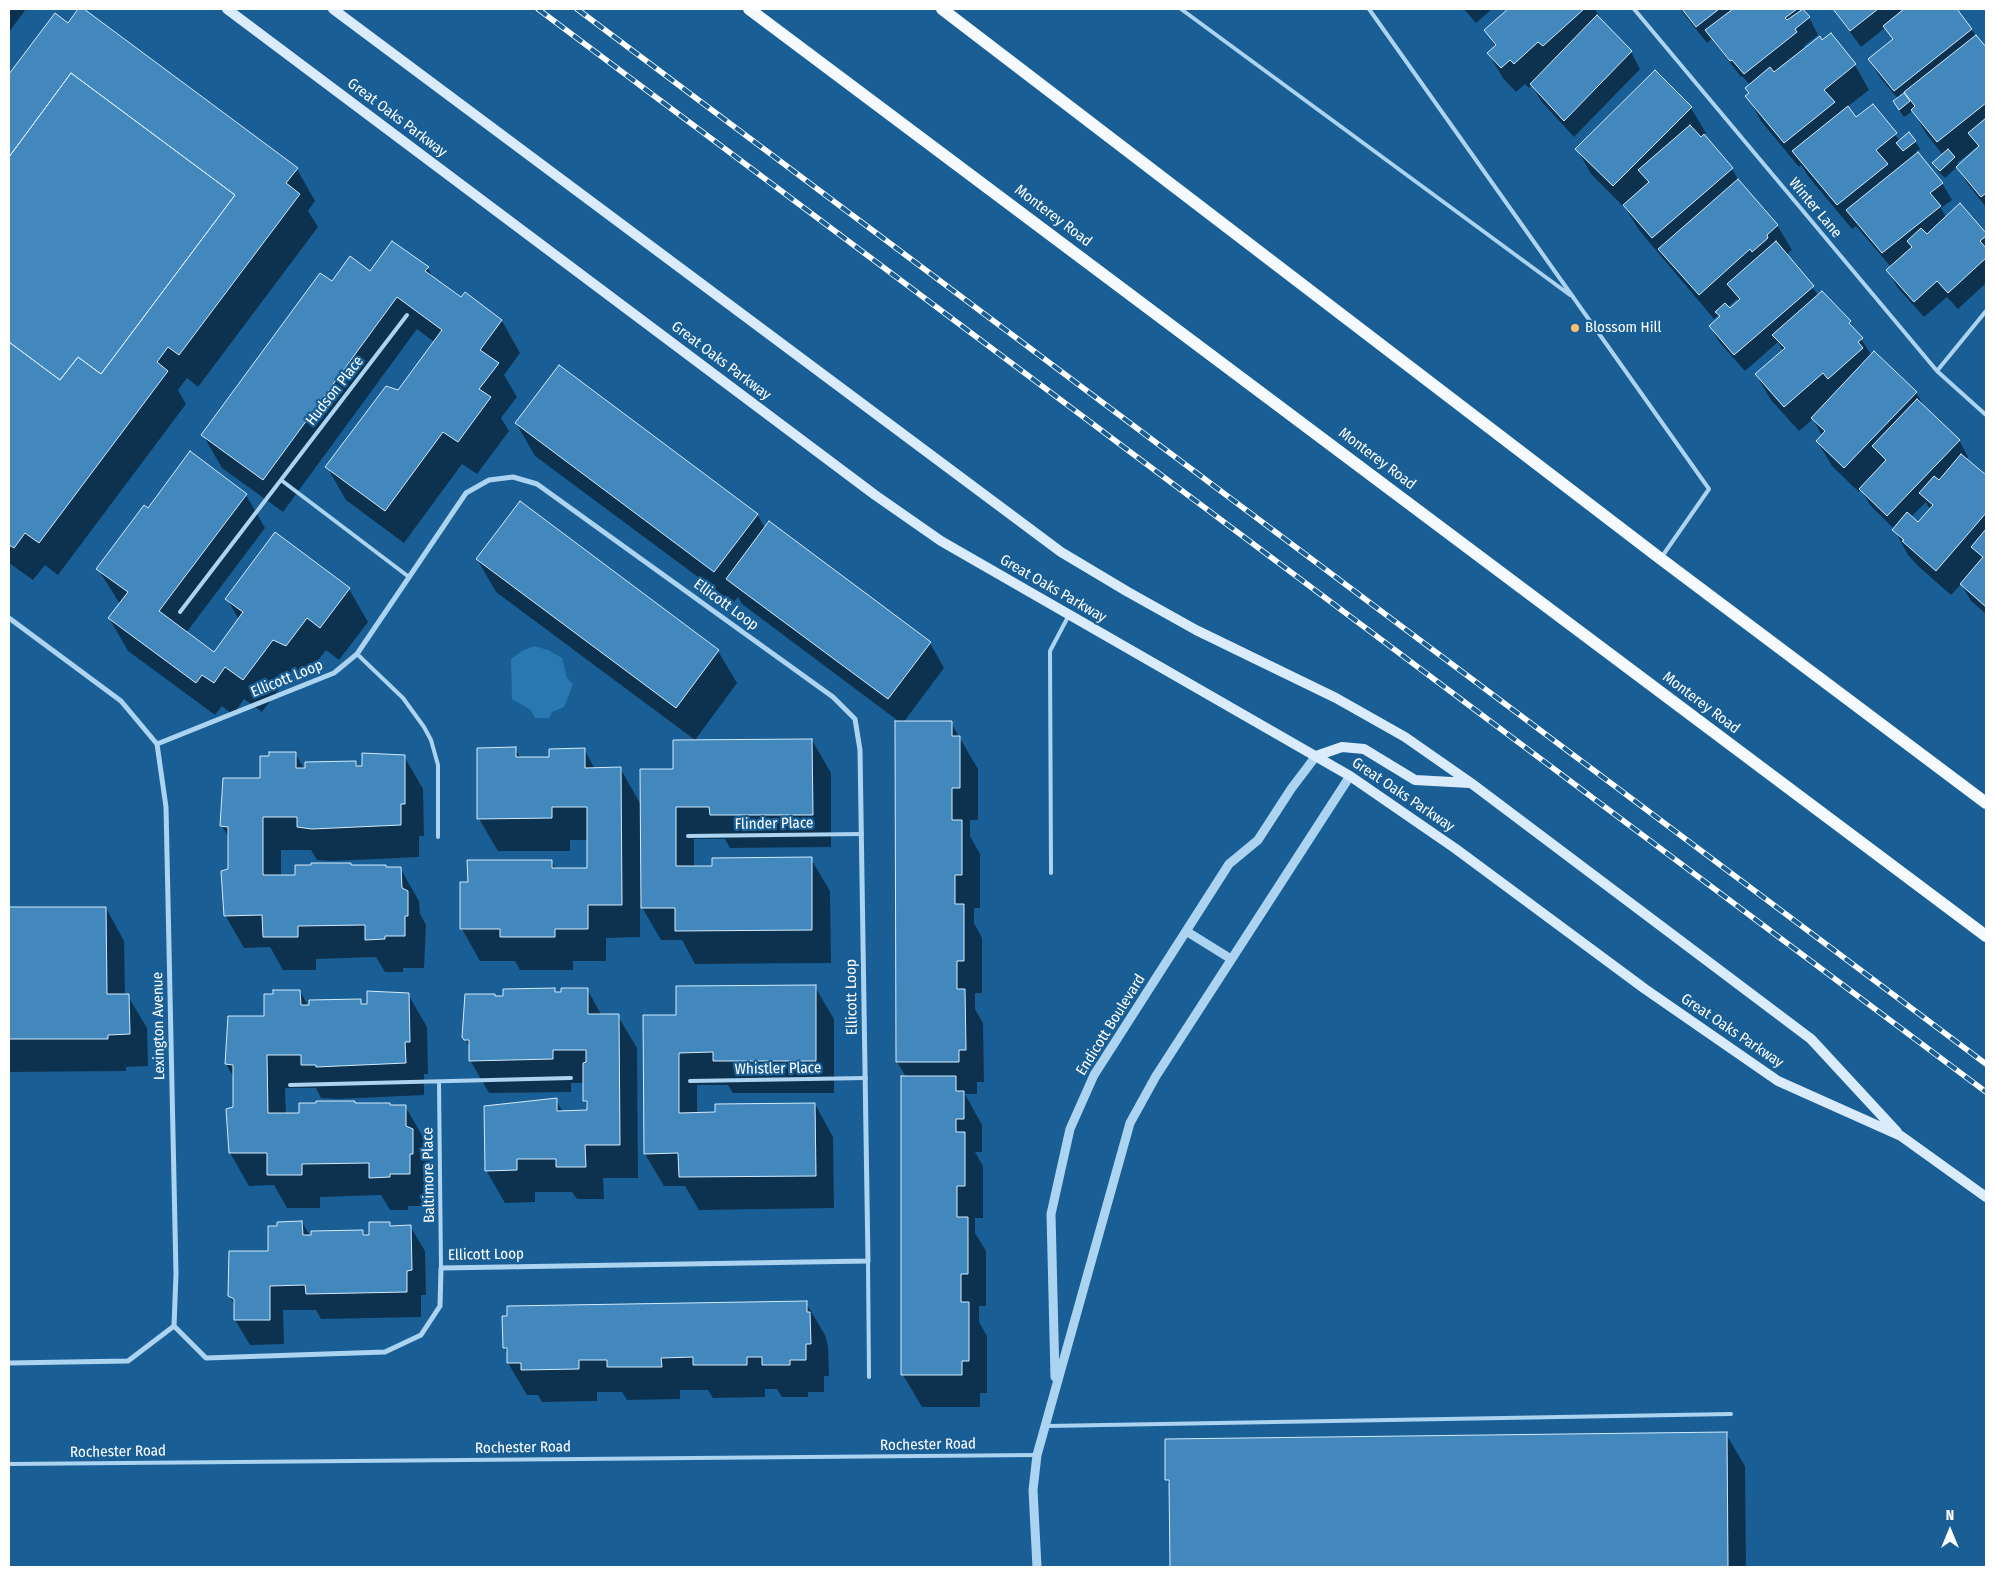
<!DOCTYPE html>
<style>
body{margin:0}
#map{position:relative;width:1995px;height:1576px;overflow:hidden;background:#195f96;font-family:"Fira Sans Condensed",sans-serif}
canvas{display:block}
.frame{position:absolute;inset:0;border:10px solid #fff;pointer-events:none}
.north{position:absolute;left:1925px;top:1506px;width:50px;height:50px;-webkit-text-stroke:4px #195f96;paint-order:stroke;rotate:0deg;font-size:14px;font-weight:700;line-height:20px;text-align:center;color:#fff}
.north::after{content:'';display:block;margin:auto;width:18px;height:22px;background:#fff;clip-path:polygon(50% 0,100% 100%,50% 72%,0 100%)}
</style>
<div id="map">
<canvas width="1995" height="1576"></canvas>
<div class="frame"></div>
<div class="north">N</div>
</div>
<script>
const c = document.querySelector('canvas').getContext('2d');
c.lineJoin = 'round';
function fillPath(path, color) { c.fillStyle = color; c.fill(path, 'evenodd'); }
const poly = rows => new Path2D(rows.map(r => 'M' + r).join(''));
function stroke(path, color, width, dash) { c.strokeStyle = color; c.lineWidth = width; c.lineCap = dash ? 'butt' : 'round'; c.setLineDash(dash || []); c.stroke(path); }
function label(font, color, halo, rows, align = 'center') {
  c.font = font + ' "Fira Sans Condensed",sans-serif'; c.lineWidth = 4.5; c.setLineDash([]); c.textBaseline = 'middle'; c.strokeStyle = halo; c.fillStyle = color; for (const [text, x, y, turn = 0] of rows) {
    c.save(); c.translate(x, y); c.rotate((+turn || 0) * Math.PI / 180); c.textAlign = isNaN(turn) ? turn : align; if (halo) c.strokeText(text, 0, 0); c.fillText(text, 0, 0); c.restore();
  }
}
fillPath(poly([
 [534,646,548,650,562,658,567,678,573,684,564,707,552,712,549,718,535,718,531,710,512,699,511,659,522,651]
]), '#2978b2');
fillPath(poly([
 [9,9,26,9,9,32],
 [80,9,297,169,315,201,308,211,318,227,198,387,187,378,178,390,186,404,58,575,45,565,33,580,9,563,9,76,55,14,68,25],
 [1464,9,1492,9,1476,23],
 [1509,9,1595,9,1602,21,1631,52,1640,69,1574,137,1541,101,1532,85,1529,88,1525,84,1516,92,1503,78,1488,53,1495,47,1486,31],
 [1680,9,1805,9,1818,35,1804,46,1805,49,1822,42,1831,35,1855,65,1869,90,1847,107,1856,119,1872,106,1900,141,1915,141,1920,149,1916,152,1942,183,1952,200,1941,208,1946,217,1960,205,1986,235,1986,283,1958,309,1947,297,1924,317,1897,287,1888,270,1891,267,1856,226,1852,229,1808,176,1801,165,1799,167,1761,121,1747,96,1749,94,1750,85,1742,76,1741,77,1712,39,1707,43],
 [1833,9,1955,9,1986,48,1986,207,1967,183,1957,167,1945,178,1938,171,1934,163,1943,155,1927,135,1913,111,1904,117,1899,110,1898,99,1879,76,1869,59,1893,40,1886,27,1861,47],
 [1977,147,1979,149,1959,165,1957,163],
 [1655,72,1691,108,1706,133,1703,135,1732,169,1742,186,1777,225,1792,250,1786,255,1819,296,1822,293,1850,322,1872,356,1916,392,1925,408,1959,440,1968,457,1965,460,1986,477,1986,614,1971,601,1961,584,1951,595,1918,566,1908,555,1894,529,1870,505,1861,490,1859,492,1832,466,1817,441,1822,436,1813,419,1799,431,1771,400,1756,375,1783,351,1778,342,1745,371,1720,343,1710,327,1720,318,1719,315,1714,319,1639,230,1626,209,1591,174,1577,149],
 [1737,299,1738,302,1729,309,1728,307],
 [1926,502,1930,510,1918,524,1911,517],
 [428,268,434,280,461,299,465,294,502,321,520,353,504,375,517,397,501,418,509,431,477,474,462,464,404,543,346,500,327,467,398,391,434,342,417,329,283,512,222,468,203,435,332,283,370,273],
 [516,423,757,514,765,528,930,643,944,668,903,723,951,723,978,769,978,820,970,820,970,836,980,854,980,908,974,908,974,923,982,938,982,993,975,993,975,1009,983,1023,984,1082,977,1082,977,1094,965,1094,982,1125,982,1152,975,1152,983,1166,983,1218,975,1218,975,1233,986,1251,986,1306,979,1306,979,1322,987,1336,987,1393,980,1393,980,1407,922,1407,903,1375,906,1077,897,1062,901,723,742,604,738,597,733,603,535,456],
 [190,453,246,495,265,528,186,633,214,654,239,620,227,599,349,589,368,622,339,660,326,650,305,678,292,672,262,712,244,699,233,715,222,706,215,715,128,651,109,618,120,604,98,569,148,509],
 [477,559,718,651,737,683,695,740,496,592],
 [812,740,831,773,831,847,730,848,725,839,694,839,694,868,811,859,830,891,831,963,695,964,682,940,661,940,640,904,640,937,606,938,606,961,573,961,573,970,520,970,515,961,480,961,462,929,469,883,551,861,556,869,588,869,588,840,570,840,570,851,498,851,479,819,515,749,521,759,551,759,584,749,595,769,620,768,641,805,675,770],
 [295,753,306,772,356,762,359,768,404,756,423,789,424,836,419,836,419,857,332,861,317,860,311,850,281,850,281,876,297,876,352,866,400,868,419,901,420,914,426,925,424,968,403,968,403,972,385,972,376,957,316,959,316,970,283,970,270,947,244,948,225,915,230,840,222,826,261,779],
 [106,908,124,941,125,996,128,996,147,1028,148,1066,126,1067,126,1071,9,1072,9,909],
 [815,987,834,1019,834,1093,733,1093,728,1085,697,1085,697,1114,815,1104,833,1137,834,1208,699,1210,685,1186,664,1186,645,1154,677,1016],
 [587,989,602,1016,618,1016,637,1048,638,1178,603,1178,604,1199,577,1199,572,1192,535,1192,535,1202,505,1203,486,1170,556,1100,563,1112,588,1112,585,1100,584,1083,571,1083,571,1092,489,1093,470,1060,470,1048,464,1037,496,997,554,990,556,993],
 [300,991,310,1009,360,1000,363,1006,408,994,427,1027,428,1074,424,1074,424,1095,337,1099,321,1098,316,1088,285,1088,286,1114,301,1114,355,1102,356,1104,390,1104,391,1106,405,1106,424,1139,424,1151,431,1163,431,1186,428,1186,428,1206,408,1206,408,1210,390,1210,381,1195,320,1197,320,1208,287,1208,274,1185,249,1186,230,1153,227,1110,234,1108,234,1078,226,1064,265,1017],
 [302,1222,310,1236,363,1231,365,1236,370,1236,390,1223,392,1227,410,1226,425,1251,426,1295,421,1295,421,1317,321,1319,316,1310,283,1310,284,1344,250,1345,235,1320,235,1306,229,1295,269,1252,278,1227],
 [806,1303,825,1335,828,1346,829,1376,824,1376,824,1392,808,1392,808,1397,782,1397,777,1389,765,1389,765,1397,713,1398,708,1390,680,1390,680,1399,627,1400,622,1392,597,1392,597,1401,542,1402,538,1395,527,1395,508,1363,508,1355,504,1347],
 [1726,1434,1745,1466,1746,1567,1171,1567,1170,1486,1167,1480]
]), '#0007');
const building = poly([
 [78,9,84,9,298,168,286,183,300,194,179,355,168,347,157,362,168,371,39,543,25,533,14,548,9,545,9,342,60,380,78,357,101,374,235,195,71,73,9,157,9,74,55,13,68,23,78,9],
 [1508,9,1584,9,1543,46,1538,42,1514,64,1510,60,1501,68,1487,53,1496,45,1484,30,1508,9],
 [1682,9,1719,9,1696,27,1682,9],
 [1733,9,1797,9,1785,18,1787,20,1803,9,1810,17,1795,29,1797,32,1744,74,1732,60,1730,61,1705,30,1733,9],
 [1833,9,1878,9,1850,31,1833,9],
 [1904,9,1957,9,1972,29,1894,91,1868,59,1893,39,1883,26,1904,9],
 [1597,15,1632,51,1564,121,1530,84,1597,15],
 [1831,33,1856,64,1824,90,1835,102,1784,143,1745,96,1749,93,1745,88,1770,67,1774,72,1820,36,1822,40,1831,33],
 [1976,35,1986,47,1986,103,1937,142,1911,110,1915,106,1904,92,1976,35],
 [1655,70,1692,107,1613,186,1575,149,1655,70],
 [71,73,235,195,101,374,78,357,60,380,9,342,9,157,71,73],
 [1904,93,1910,101,1899,110,1893,101,1904,93],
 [1873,104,1897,133,1876,150,1888,164,1837,205,1792,151,1848,106,1856,117,1873,104],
 [1986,118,1986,193,1981,197,1956,167,1979,146,1968,133,1986,118],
 [1690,125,1701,137,1704,134,1733,168,1652,238,1623,205,1649,182,1638,170,1690,125],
 [1909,132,1916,141,1903,151,1896,143,1909,132],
 [1948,149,1955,157,1940,171,1932,163,1948,149],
 [1918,152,1943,183,1930,193,1941,206,1882,253,1846,210,1918,152],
 [1738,179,1778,225,1767,235,1768,238,1752,252,1750,249,1699,295,1658,249,1738,179],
 [1960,203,1986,233,1986,236,1980,241,1986,248,1986,258,1948,293,1937,281,1914,302,1886,270,1912,247,1907,241,1921,228,1927,234,1960,203],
 [392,241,429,267,425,271,461,297,465,292,502,320,480,350,499,363,479,389,491,397,458,442,443,432,385,511,325,467,386,386,398,390,442,330,397,297,263,480,201,435,320,273,332,281,350,256,370,271,392,241],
 [1776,241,1814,286,1734,355,1709,326,1720,316,1715,312,1725,303,1730,308,1740,299,1727,284,1776,241],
 [1822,291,1851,321,1849,323,1863,338,1858,342,1863,348,1828,379,1823,373,1784,407,1755,374,1785,348,1772,335,1822,291],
 [1874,351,1917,392,1844,468,1816,441,1825,431,1811,418,1874,351],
 [559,365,758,514,714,572,515,423,559,365],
 [1917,399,1960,440,1887,516,1859,489,1886,460,1872,446,1917,399],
 [190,451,247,494,159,611,214,652,243,612,225,599,275,532,350,588,320,628,307,618,286,646,273,640,243,680,225,667,214,683,202,675,196,683,108,618,128,592,96,569,144,505,148,508,190,451],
 [1961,454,1986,475,1986,513,1936,571,1902,541,1904,540,1892,530,1907,512,1918,522,1933,505,1919,493,1934,476,1939,480,1961,454],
 [520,501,719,650,676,708,476,559,520,501],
 [769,521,931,642,888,699,726,579,769,521],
 [1986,529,1986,607,1960,584,1983,557,1971,547,1986,529],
 [895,721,952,721,952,736,960,736,960,788,952,788,952,820,962,820,962,875,955,875,955,904,964,904,964,961,957,961,957,989,965,989,966,1050,959,1050,959,1062,896,1062,895,721],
 [812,739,813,815,710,815,709,807,676,807,676,866,712,866,712,858,812,857,812,930,675,931,675,908,641,908,640,769,673,769,673,740,812,739],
 [516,747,516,757,549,757,549,749,585,748,585,768,621,767,622,905,588,905,588,929,555,929,555,937,500,937,500,929,460,929,460,882,468,882,467,860,552,860,552,868,587,868,587,807,552,807,552,818,477,819,477,748,516,747],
 [269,752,296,752,296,768,305,768,305,762,356,761,356,766,362,766,362,753,405,755,405,804,401,804,401,825,312,829,297,827,297,817,263,817,263,875,295,875,295,865,311,865,311,863,351,863,351,865,386,865,386,867,401,867,402,888,408,891,408,916,405,916,405,936,385,936,385,939,365,940,365,925,298,926,298,937,263,937,262,915,224,916,221,871,228,869,228,827,220,826,223,778,260,778,260,756,269,756,269,752],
 [9,907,106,907,107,994,129,994,130,1034,108,1035,108,1039,9,1039,9,907],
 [816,985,816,1061,713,1061,713,1052,679,1053,679,1113,715,1112,715,1104,815,1103,816,1176,679,1177,678,1153,644,1154,643,1015,676,1015,676,986,816,985],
 [555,988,555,992,561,992,561,988,588,988,588,1014,619,1014,620,1145,585,1145,586,1167,556,1167,556,1159,517,1159,517,1170,485,1171,484,1106,557,1098,557,1111,587,1110,587,1101,583,1101,583,1063,586,1062,586,1050,553,1050,553,1059,469,1061,469,1040,464,1040,462,1037,465,994,495,994,495,996,503,996,503,989,555,988],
 [273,990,300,990,301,1005,309,1005,309,1000,361,999,361,1004,367,1004,367,991,409,993,410,1042,405,1042,406,1063,316,1067,316,1065,301,1065,301,1055,267,1055,268,1113,299,1113,299,1103,316,1103,316,1101,355,1101,355,1103,390,1103,390,1105,406,1105,406,1126,413,1129,413,1154,410,1154,410,1174,390,1174,390,1177,369,1178,369,1163,302,1164,302,1175,267,1175,267,1153,229,1153,226,1109,233,1107,233,1065,225,1064,228,1016,264,1016,264,994,273,994,273,990],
 [901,1076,956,1076,956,1091,964,1091,964,1119,956,1119,956,1132,965,1132,965,1186,957,1186,957,1217,968,1217,968,1274,961,1274,961,1302,969,1302,969,1361,962,1361,962,1375,901,1375,901,1076],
 [302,1221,303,1235,311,1235,311,1231,363,1230,363,1235,369,1235,369,1222,390,1222,390,1226,411,1225,412,1270,407,1271,407,1292,306,1294,305,1285,270,1286,270,1320,234,1320,234,1299,228,1296,229,1251,268,1251,268,1226,277,1226,277,1222,302,1221],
 [807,1301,807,1312,810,1312,811,1344,806,1344,806,1360,790,1360,790,1365,762,1365,762,1357,747,1357,747,1365,693,1365,693,1357,661,1358,662,1367,607,1367,607,1360,579,1360,579,1369,521,1370,521,1363,507,1363,507,1348,503,1348,502,1316,507,1316,507,1306,807,1301],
 [1727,1432,1728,1567,1170,1567,1169,1480,1165,1480,1165,1439,1727,1432]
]);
fillPath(building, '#4288bd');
stroke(building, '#d3eafb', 1);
stroke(poly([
 [1181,9,1570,295],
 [1369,9,1709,489,1661,558],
 [1634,9,1937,371,1986,415],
 [1937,371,1986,311],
 [281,480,409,577],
 [180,612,407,315],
 [357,654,403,698,424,727,431,740,438,765,438,837],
 [688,836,862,834],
 [1051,873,1050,651,1069,615],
 [690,1081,866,1078],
 [439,1082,441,1268],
 [290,1085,571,1078],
 [868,1261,869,1377],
 [1047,1426,1731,1414],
 [9,1464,1036,1455]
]), '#acd3f0', 4);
stroke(poly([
 [9,618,121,701,157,744,166,807,176,1274,174,1326,128,1361,9,1363],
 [157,744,334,673,357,654,466,493,489,480,513,477,537,484,833,697,855,719,860,750,868,1261,441,1268,440,1306,421,1335,385,1352,206,1358,174,1326]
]), '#acd3f0', 5);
stroke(poly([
 [1186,931,1231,959],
 [1055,1377,1051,1214,1070,1129,1094,1075,1229,864,1258,840,1291,789,1316,756],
 [1037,1567,1033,1490,1037,1455,1130,1123,1156,1076,1350,776]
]), '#acd3f0', 9);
stroke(poly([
 [227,9,875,495,941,541,1350,776,1456,849,1645,989,1778,1081,1901,1136,1986,1197],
 [333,9,1061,552,1128,592,1196,630,1336,698,1405,737,1471,783,1811,1039,1897,1132],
 [1316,756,1342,747,1364,749,1415,780,1470,783]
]), '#daecfb', 10);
stroke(poly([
 [749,9,1986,936],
 [942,9,1661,559,1986,803]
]), '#f5faff', 12);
const rail = poly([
 [538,9,1986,1092],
 [577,9,1986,1064]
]);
stroke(rail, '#fff', 5.5);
stroke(rail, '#195f96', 4, [11]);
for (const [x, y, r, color] of [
 [1575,328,5,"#ffc26b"]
]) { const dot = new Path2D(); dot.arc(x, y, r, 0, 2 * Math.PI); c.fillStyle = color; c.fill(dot); stroke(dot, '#195f96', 2); }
label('15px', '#fff', '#195f96', [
 ["Great Oaks Parkway",397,118,37],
 ["Winter Lane",1815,208,50],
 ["Monterey Road",1053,216,37],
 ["Great Oaks Parkway",721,361,37],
 ["Hudson Place",335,391,-52],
 ["Monterey Road",1377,459,37],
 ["Great Oaks Parkway",1053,589,30],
 ["Ellicott Loop",726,605,36],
 ["Ellicott Loop",287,679,-22],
 ["Monterey Road",1701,703,37],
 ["Great Oaks Parkway",1403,795,34],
 ["Flinder Place",774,824,-1],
 ["Ellicott Loop",852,997,-91],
 ["Endicott Boulevard",1111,1025,-58],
 ["Lexington Avenue",159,1026,-91],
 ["Great Oaks Parkway",1732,1031,34],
 ["Whistler Place",778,1069,-1],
 ["Baltimore Place",429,1175,-91],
 ["Ellicott Loop",486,1255,-1],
 ["Rochester Road",928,1445,-1],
 ["Rochester Road",523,1448,-1],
 ["Rochester Road",118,1452,-1]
]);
label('15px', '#fff', '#195f96', [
 ["Blossom Hill",1585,328]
], 'left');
</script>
